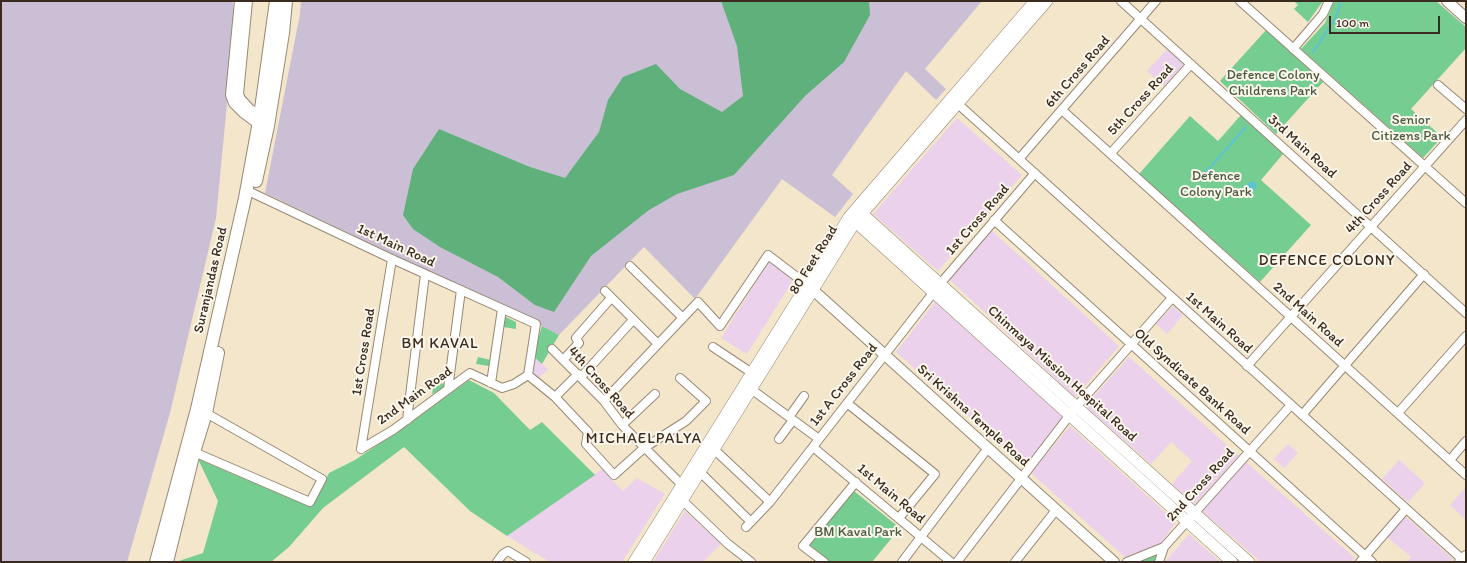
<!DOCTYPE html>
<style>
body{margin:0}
#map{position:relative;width:1467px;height:563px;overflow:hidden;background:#f3e6cb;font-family:Itim,sans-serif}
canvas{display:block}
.frame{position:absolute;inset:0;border:2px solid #3b2a1e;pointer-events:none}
.scale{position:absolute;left:1329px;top:16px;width:111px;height:18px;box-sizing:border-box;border:2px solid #3b2a1e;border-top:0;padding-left:5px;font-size:12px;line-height:14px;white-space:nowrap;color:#3b2a1e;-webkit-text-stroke:3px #fbf7ec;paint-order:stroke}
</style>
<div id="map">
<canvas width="1467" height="563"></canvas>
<div class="frame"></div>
<div class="scale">100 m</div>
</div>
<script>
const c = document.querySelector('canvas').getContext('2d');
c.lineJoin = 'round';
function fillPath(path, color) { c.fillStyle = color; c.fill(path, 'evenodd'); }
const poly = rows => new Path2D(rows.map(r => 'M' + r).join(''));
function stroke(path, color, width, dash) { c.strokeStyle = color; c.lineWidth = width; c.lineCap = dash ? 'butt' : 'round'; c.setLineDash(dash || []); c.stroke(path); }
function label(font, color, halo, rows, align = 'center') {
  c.font = font + ' Itim,sans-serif'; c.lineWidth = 4; c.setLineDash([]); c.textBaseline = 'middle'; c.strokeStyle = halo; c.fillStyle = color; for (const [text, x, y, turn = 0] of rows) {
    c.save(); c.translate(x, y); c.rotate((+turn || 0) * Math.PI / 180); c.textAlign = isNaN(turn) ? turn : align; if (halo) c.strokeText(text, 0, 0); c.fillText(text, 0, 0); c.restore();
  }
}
fillPath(poly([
 [1167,49,1184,64,1164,86,1147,71],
 [957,118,1022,175,938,271,873,214],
 [991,230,1119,346,1075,397,948,278],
 [769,261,793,280,747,354,721,338],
 [935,302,1064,418,1025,466,896,352],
 [1173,306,1183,315,1167,334,1156,324],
 [533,356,548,369,538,379,531,372],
 [1129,357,1239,456,1195,504,1172,484,1192,461,1171,442,1151,464,1085,406],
 [1070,426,1176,522,1161,543,1127,559,1031,473],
 [1288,444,1298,453,1284,468,1274,459],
 [1399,460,1425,483,1408,502,1382,479],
 [1246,462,1355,558,1351,562,1261,562,1202,511],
 [602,469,623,491,637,478,665,494,622,562,550,562,507,536],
 [1466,487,1466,520,1450,505],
 [685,511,721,544,703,562,653,562],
 [1405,516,1453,559,1450,562,1407,562,1411,557,1387,537],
 [1189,534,1220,562,1165,562]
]), '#ebd1eb');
fillPath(poly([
 [1,1,233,1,234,31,216,218,170,413,127,562,1,562],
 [301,1,982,1,925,69,946,89,936,100,906,71,832,175,853,194,835,217,782,179,695,299,644,247,559,335,542,326,265,193,300,14]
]), '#cbbfd5');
fillPath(poly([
 [1294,1,1323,1,1308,22,1294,9,1298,5],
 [1334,1,1436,1,1466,27,1466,48,1411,109,1442,137,1423,158,1301,49,1325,23],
 [1266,30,1323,82,1276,134,1220,81],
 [1241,115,1283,154,1261,180,1311,225,1260,282,1139,174,1190,116,1218,141],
 [504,316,516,322,516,329,503,327],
 [542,326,559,335,542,364,533,356],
 [478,357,491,360,489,366,476,364],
 [469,380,494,393,530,430,542,422,595,475,507,536,470,511,404,447,323,508,289,547,271,562,176,562,203,553,218,501,198,459,311,507,329,473,355,460,404,427],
 [434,382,445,384,445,387,432,394],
 [854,491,900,528,872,562,828,562,809,546],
 [1159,553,1156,562,1132,562]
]), '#76cd91');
fillPath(poly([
 [721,1,869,1,870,15,844,62,805,96,734,175,677,194,649,210,591,256,554,312,535,305,498,277,440,247,413,229,403,215,413,169,439,129,530,167,565,178,599,132,608,100,623,77,656,64,680,89,722,112,743,96,737,46]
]), '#60b07b');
fillPath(poly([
 '1247.5 186a4.5 4.5 0 1 1 9 0a4.5 4.5 0 1 1-9 0Z'
]), '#59c4d2');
stroke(poly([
 [1313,52,1335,19,1340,6,1339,1],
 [1206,172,1246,127]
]), '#59c4d2', 2);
const minor = poly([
 [1121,1,1466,313],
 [1240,1,1466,203],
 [1293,49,1323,14,1329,1],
 [1438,85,1466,109],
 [958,104,1463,560],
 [1062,110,1466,475],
 [1111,153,1191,64],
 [1019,159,1156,1],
 [246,190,392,259,536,324,528,375],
 [994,220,1372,562],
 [630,266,683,318],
 [605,291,658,344],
 [713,347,752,373],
 [552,349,604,401,622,425,682,485],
 [563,360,579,343,576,338,611,298],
 [1247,366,1466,120],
 [528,375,555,397,588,432,586,444,614,475,644,448,686,421,706,401,680,378],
 [581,377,633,320],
 [491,383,502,309],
 [448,389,461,290],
 [751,389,819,439],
 [555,397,578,374],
 [604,401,698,302,720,326,768,255,810,287],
 [847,403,935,474,899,518],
 [1398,413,1466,336],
 [1302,415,1424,274],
 [789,417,804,396],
 [407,420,425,274],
 [622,425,655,394],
 [779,439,793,420],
 [813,447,951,562],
 [361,449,393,430,470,373,502,388,514,384,528,375],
 [361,449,392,259],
 [194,452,310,502,322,479,206,413],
 [718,453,770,502],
 [1450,460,1466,441],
 [700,472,751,522],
 [682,500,728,544,751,562],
 [746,527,770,502,940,284,1035,173],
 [497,562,503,554,508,551,526,562],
 [824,562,803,546,856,482],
 [902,562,988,448],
 [957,562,1076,407,1172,298],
 [1015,562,1056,510],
 [1127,562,1164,547],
 [1159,562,1164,547,1291,405],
 [1360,562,1406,509]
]);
const tertiary = poly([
 [240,1,231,95,234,103,244,113,259,124,264,125],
 [247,1,238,94,240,99,250,110,266,118],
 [1447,1,1466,18],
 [813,290,1114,562]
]);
const secondary = poly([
 [857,209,1249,562],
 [850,217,1232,562],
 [634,562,849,217,1035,1],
 [644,562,855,222,1047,1]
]);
const primary = poly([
 [256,181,268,126,283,33,286,1],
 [156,562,197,409,245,198,260,116,276,1],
 [167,562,194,452,206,413,218,353],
 [1461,562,1466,557]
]);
stroke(minor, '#978874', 10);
stroke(tertiary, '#978874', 12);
stroke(secondary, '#978874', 12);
stroke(primary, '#978874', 14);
stroke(minor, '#fff', 8);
stroke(tertiary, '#fff', 10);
stroke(secondary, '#fff', 11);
stroke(primary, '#fff', 12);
label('14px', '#3b2a1e', '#fbf7ec', [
 ["6th Cross Road",1078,72,-49],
 ["5th Cross Road",1141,100,-48],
 ["3rd Main Road",1302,147,42],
 ["4th Cross Road",1379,198,-48],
 ["1st Cross Road",978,220,-49],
 ["1st Main Road",396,246,25],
 ["80 Feet Road",814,260,-58],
 ["Suranjandas Road",211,280,-77],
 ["2nd Main Road",1308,315,42],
 ["1st Main Road",1219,323,42],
 ["1st Cross Road",364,352,-81],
 ["Chinmaya Mission Hospital Road",1062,374,42],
 ["Old Syndicate Bank Road",1192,382,42],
 ["4th Cross Road",601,383,48],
 ["1st A Cross Road",844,385,-52],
 ["2nd Main Road",415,396,-36],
 ["Sri Krishna Temple Road",973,416,42],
 ["2nd Cross Road",1201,485,-48],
 ["1st Main Road",891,494,40]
]);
label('14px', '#4d5b40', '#fbf7ec', [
 ["Defence Colony",1273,75],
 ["Childrens Park",1273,91],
 ["Senior",1411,120],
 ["Citizens Park",1411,136],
 ["Defence",1216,176],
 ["Colony Park",1216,192],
 ["BM Kaval Park",858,532]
]);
c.letterSpacing = '1px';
label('15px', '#3b2a1e', '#fbf7ec', [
 ["DEFENCE COLONY",1327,261],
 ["BM KAVAL",440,344],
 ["MICHAELPALYA",644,439]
]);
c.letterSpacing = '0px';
</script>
